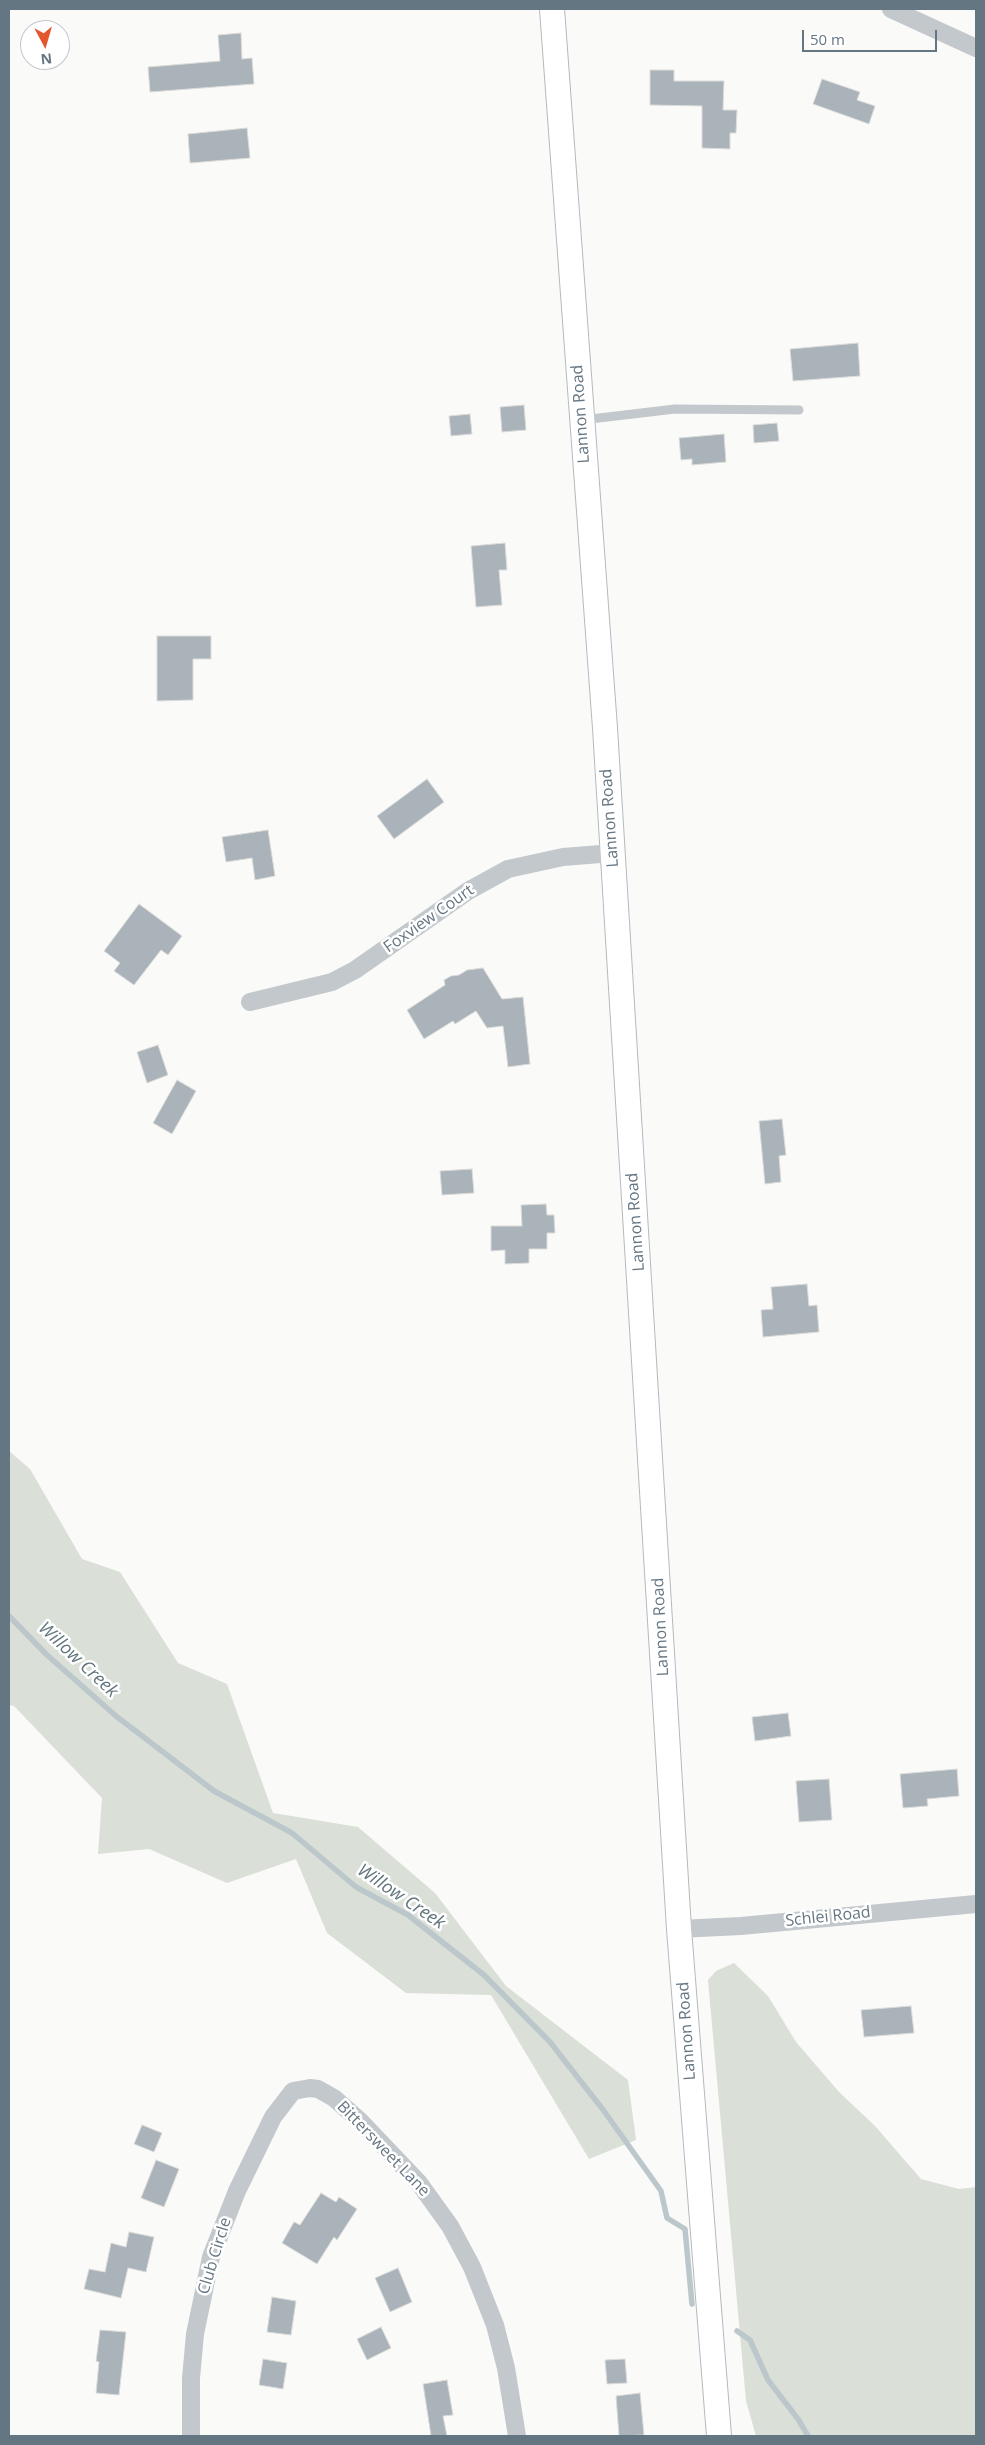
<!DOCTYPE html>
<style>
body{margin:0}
#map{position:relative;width:985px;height:2445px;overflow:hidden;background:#fafaf8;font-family:"Open Sans",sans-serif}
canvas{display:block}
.frame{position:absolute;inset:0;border:10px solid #657683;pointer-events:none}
.north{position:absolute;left:20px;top:20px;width:50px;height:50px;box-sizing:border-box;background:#fff;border:1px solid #c1c8cd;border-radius:50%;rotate:174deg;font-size:14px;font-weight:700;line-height:20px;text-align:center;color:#657683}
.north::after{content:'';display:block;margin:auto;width:18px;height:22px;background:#e4572e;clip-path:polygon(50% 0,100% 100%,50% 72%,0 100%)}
.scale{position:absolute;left:802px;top:30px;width:135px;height:22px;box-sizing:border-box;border:2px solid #657683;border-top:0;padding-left:6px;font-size:15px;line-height:18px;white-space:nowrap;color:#657683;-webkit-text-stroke:4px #fff;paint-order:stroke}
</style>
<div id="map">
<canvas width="985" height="2445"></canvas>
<div class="frame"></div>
<div class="north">N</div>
<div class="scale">50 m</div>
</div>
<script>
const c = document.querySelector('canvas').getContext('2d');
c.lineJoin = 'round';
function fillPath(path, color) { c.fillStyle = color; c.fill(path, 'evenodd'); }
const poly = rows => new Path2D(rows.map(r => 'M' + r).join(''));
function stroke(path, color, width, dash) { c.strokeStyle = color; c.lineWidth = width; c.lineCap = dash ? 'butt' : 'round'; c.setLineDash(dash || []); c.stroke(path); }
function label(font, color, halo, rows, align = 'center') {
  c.font = font + ' "Open Sans",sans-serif'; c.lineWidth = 5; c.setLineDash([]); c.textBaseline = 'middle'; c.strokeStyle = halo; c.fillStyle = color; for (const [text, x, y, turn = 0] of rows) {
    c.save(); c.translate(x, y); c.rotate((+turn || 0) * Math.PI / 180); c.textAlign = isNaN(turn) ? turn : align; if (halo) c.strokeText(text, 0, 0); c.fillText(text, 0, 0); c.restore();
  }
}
fillPath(poly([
 [9,1451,30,1469,82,1559,120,1572,178,1663,227,1684,273,1813,358,1827,435,1893,506,1986,628,2080,636,2140,589,2159,491,1995,406,1993,327,1933,296,1859,227,1883,149,1849,98,1854,102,1798,14,1706,9,1705],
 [734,1963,768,1996,796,2042,839,2092,875,2126,921,2179,959,2189,976,2187,976,2436,756,2436,746,2401,708,1980,716,1971]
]), '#dadfd7');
stroke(poly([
 [9,1616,47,1655,116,1716,214,1791,292,1833,356,1887,408,1915,484,1975,550,2042,604,2111,661,2191,667,2218,685,2229,692,2304],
 [737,2331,750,2340,768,2380,798,2419,808,2436]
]), '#bbc7cb', 5.5);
const building = poly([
 [241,33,242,59,252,58,254,84,150,92,148,67,220,61,218,35,241,33],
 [650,70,674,70,674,81,724,81,723,110,737,110,736,133,730,133,730,149,702,148,702,106,650,105,650,70],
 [822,79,860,92,857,100,875,106,869,124,813,104,822,79],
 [247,128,250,158,190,163,188,134,247,128],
 [858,343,860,376,793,381,790,349,858,343],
 [524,405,526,430,502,432,500,407,524,405],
 [470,414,472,434,451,436,449,416,470,414],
 [777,423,779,441,754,443,753,425,777,423],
 [724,434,726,462,692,465,692,459,681,460,679,438,724,434],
 [505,543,507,570,499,570,502,605,476,607,471,546,505,543],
 [157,636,211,636,211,659,193,659,193,700,157,701,157,636],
 [427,779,444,802,394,839,377,816,427,779],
 [268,830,275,876,255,880,252,858,226,862,222,837,268,830],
 [139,904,182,936,168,955,161,950,134,985,114,971,120,963,104,951,139,904],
 [483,968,502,999,523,997,530,1064,508,1067,503,1026,487,1028,476,1011,455,1024,453,1021,424,1039,407,1010,445,985,444,980,451,976,459,975,467,970,483,968],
 [158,1045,168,1075,147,1083,137,1052,158,1045],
 [177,1080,196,1091,172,1134,153,1123,177,1080],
 [782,1119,786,1155,779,1156,781,1182,765,1184,759,1121,782,1119],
 [472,1169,474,1193,442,1195,440,1171,472,1169],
 [546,1204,547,1215,554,1215,555,1233,547,1233,547,1249,529,1249,529,1263,505,1264,505,1250,491,1251,491,1226,522,1226,521,1205,546,1204],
 [807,1284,809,1306,817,1305,819,1332,763,1337,761,1310,773,1309,771,1287,807,1284],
 [788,1713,791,1736,755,1741,752,1717,788,1713],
 [957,1769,959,1796,927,1799,928,1806,903,1808,900,1774,957,1769],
 [829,1779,832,1820,799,1822,796,1781,829,1779],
 [911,2006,914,2033,864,2037,861,2010,911,2006],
 [142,2125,162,2133,154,2152,134,2144,142,2125],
 [156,2160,179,2169,164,2207,141,2198,156,2160],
 [321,2193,336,2202,339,2197,357,2209,337,2240,334,2237,317,2264,282,2243,294,2222,300,2225,321,2193],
 [129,2232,154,2237,146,2272,128,2268,121,2298,84,2289,89,2269,105,2272,111,2243,126,2247,129,2232],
 [398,2268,412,2302,390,2312,375,2278,398,2268],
 [272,2297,296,2301,291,2335,267,2332,272,2297],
 [381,2327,391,2348,367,2360,357,2339,381,2327],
 [100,2330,126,2332,119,2395,96,2393,99,2362,96,2361,100,2330],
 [263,2359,287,2363,283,2389,259,2385,263,2359],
 [625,2359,627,2383,607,2384,605,2360,625,2359],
 [447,2380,453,2415,443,2416,447,2436,431,2436,423,2384,447,2380],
 [640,2393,644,2435,619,2436,616,2396,640,2393]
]);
fillPath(building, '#aab3b9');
stroke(building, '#dcdcda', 1);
const secondary = poly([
 [552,9,605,728,679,1929,719,2436]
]);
stroke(secondary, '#b3babf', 26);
stroke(poly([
 [582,420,675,409,799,410]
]), '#c3c8cc', 9);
stroke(poly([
 [891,9,976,48],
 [250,1002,332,982,355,970,468,891,508,869,563,857,613,853],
 [679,1929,741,1926,976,1904],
 [191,2436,191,2378,195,2334,211,2257,237,2191,273,2117,293,2091,310,2088,318,2089,334,2098,360,2121,419,2183,450,2226,472,2267,495,2325,506,2368,517,2436]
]), '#c3c8cc', 18);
stroke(secondary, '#fff', 24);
label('16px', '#657683', '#fff', [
 ["Lannon Road",581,414,-94],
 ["Lannon Road",610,818,-94],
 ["Foxview Court",429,919,-35],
 ["Lannon Road",636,1222,-94],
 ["Lannon Road",661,1627,-93],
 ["Schlei Road",828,1917,-6],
 ["Lannon Road",687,2031,-94],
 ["Bittersweet Lane",383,2149,46],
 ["Club Circle",215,2256,-73]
]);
label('italic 18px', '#60757c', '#fff', [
 ["Willow Creek",78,1660,43],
 ["Willow Creek",401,1897,34]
]);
</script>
